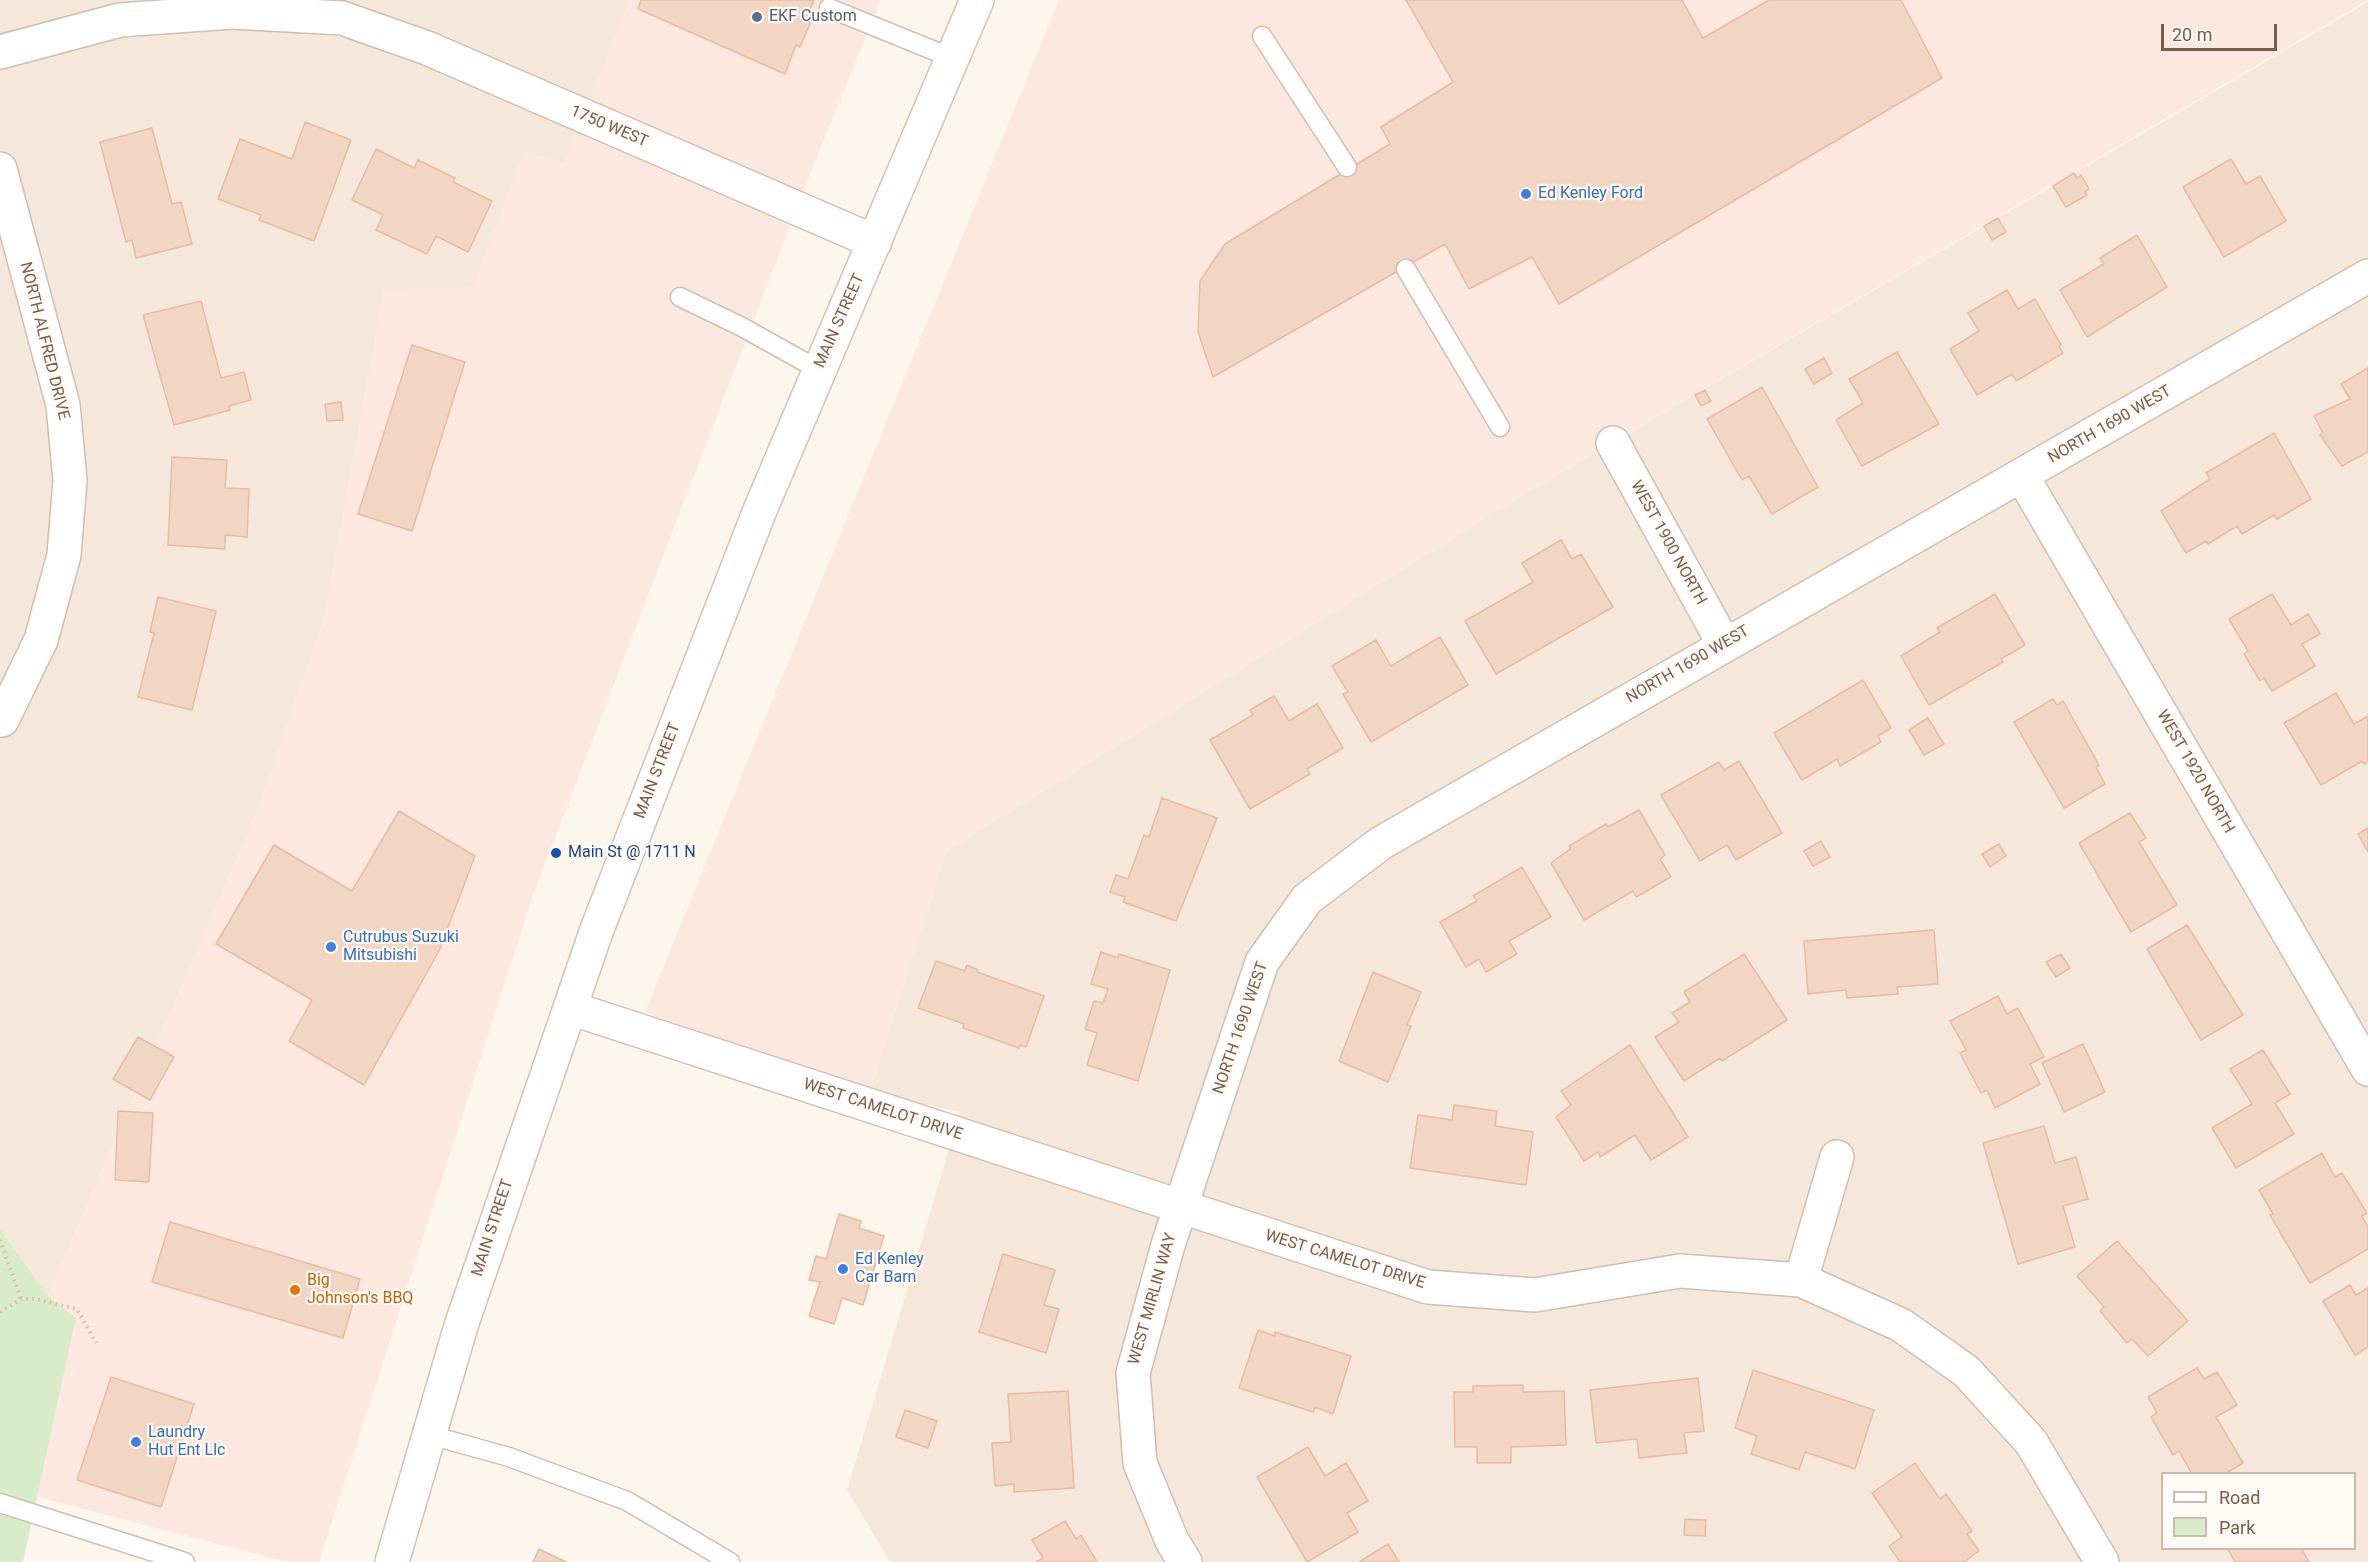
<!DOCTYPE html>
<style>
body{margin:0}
#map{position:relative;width:2368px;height:1562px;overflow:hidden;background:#fdf6ec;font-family:Roboto,sans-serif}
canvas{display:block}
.legend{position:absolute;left:2161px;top:1472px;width:195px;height:78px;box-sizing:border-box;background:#fffaf3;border:2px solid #cabbb1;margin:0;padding:8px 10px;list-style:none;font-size:18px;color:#7a5c4d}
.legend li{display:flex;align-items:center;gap:12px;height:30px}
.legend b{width:30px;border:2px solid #cabbb1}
.scale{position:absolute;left:2161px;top:24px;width:116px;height:27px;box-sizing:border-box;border:3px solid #7a5c4d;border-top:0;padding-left:8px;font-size:18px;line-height:21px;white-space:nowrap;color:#7a5c4d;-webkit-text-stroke:4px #fffaf3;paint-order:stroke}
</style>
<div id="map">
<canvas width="2368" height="1562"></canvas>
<ul class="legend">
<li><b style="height:8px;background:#fff"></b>Road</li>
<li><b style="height:16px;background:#d8ecc9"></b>Park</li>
</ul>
<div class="scale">20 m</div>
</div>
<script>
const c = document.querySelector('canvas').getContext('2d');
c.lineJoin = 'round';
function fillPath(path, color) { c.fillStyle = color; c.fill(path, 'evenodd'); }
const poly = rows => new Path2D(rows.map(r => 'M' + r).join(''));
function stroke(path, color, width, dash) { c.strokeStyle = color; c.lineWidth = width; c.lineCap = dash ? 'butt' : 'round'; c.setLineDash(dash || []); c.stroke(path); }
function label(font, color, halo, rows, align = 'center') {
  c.font = font + ' Roboto,sans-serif'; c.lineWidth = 4.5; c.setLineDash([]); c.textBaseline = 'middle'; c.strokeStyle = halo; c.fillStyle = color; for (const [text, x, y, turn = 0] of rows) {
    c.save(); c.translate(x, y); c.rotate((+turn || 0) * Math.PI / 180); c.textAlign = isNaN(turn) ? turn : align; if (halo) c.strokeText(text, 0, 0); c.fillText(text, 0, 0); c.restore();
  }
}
fillPath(poly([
 [0,0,630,0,564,163,524,152,473,288,384,292,324,620,257,812,48,1296,0,1229],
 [2368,2,2368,1562,890,1562,847,1490,960,1112,869,1093,946,851,1526,493],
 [2162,1474,2354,1474,2354,1548,2162,1548]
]), '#f5e8da');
fillPath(poly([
 [630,0,881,0,811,171,533,895,319,1562,288,1562,37,1497,76,1318,48,1296,257,812,324,620,384,291,473,287,524,152,564,163],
 [1059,0,2368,0,1526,493,946,851,869,1093,645,1012]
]), '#fde8e0');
fillPath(poly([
 [0,1229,48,1296,76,1318,23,1562,0,1562]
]), '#d8ecc9');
const building = poly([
 [641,0,814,0,807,17,812,19,800,47,796,45,785,74,638,9,641,0],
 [1406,0,1682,0,1703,38,1769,0,1901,0,1942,78,1559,304,1532,257,1469,289,1445,244,1213,377,1198,332,1200,281,1225,244,1390,144,1381,127,1453,82,1406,0],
 [305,122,351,140,314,241,259,220,261,215,218,199,240,139,292,159,305,122],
 [152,128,172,204,181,202,192,244,136,258,132,240,126,242,100,142,152,128],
 [376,149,414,168,418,160,455,178,453,182,492,201,468,252,436,236,427,254,376,230,383,215,352,200,376,149],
 [2231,159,2246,184,2260,176,2286,221,2224,257,2183,187,2231,159],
 [2074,173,2077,178,2081,175,2089,189,2085,192,2087,195,2066,207,2053,186,2074,173],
 [1998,218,2006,232,1992,240,1984,226,1998,218],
 [2137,235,2167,287,2087,337,2060,290,2104,264,2100,258,2137,235],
 [2007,290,2018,309,2035,299,2061,345,2059,347,2063,353,2016,381,2012,374,1977,395,1950,349,1979,331,1968,313,2007,290],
 [201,301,221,378,244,372,251,400,229,406,230,410,174,425,143,315,201,301],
 [412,345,465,362,412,531,358,514,412,345],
 [1897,352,1939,424,1862,466,1836,420,1863,403,1849,379,1897,352],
 [1824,358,1832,373,1814,384,1805,369,1824,358],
 [2368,368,2368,452,2342,466,2320,435,2323,433,2314,416,2350,399,2341,384,2368,368],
 [1762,387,1818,487,1772,514,1749,476,1742,480,1707,419,1762,387],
 [1705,390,1711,401,1701,406,1695,395,1705,390],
 [341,402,343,420,327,421,325,404,341,402],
 [2274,433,2311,499,2277,519,2274,515,2242,534,2237,526,2208,544,2206,541,2186,553,2161,511,2210,479,2206,473,2274,433],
 [172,457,227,460,225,488,249,489,247,537,225,535,225,549,168,545,172,457],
 [1561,540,1572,559,1581,554,1613,607,1496,674,1465,621,1533,582,1522,563,1561,540],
 [1995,594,2025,645,2001,659,2003,662,1929,705,1901,656,1940,632,1937,628,1995,594],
 [2272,594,2291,625,2308,614,2320,634,2302,644,2315,666,2272,691,2264,678,2260,681,2244,654,2248,651,2229,619,2272,594],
 [158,597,216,611,192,710,138,697,154,633,150,632,158,597],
 [1440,637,1468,685,1371,742,1343,694,1348,692,1332,666,1376,640,1391,666,1440,637],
 [1863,680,1891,728,1878,736,1881,742,1840,766,1837,759,1802,780,1774,733,1863,680],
 [2336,693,2354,724,2368,716,2368,762,2364,764,2362,761,2321,785,2284,723,2336,693],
 [1274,696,1289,721,1317,704,1343,748,1307,769,1310,774,1250,809,1210,740,1253,715,1250,710,1274,696],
 [2053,699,2057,705,2063,701,2099,765,2096,767,2105,784,2064,808,2014,722,2053,699],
 [1928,718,1944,744,1924,755,1909,730,1928,718],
 [1739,761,1782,833,1736,860,1727,845,1700,861,1661,795,1719,762,1724,770,1739,761],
 [1162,798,1217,818,1176,921,1123,902,1125,897,1110,892,1116,875,1128,879,1144,835,1149,837,1162,798],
 [1639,810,1665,855,1660,859,1671,877,1636,897,1633,891,1584,920,1551,863,1570,849,1569,846,1606,824,1608,827,1639,810],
 [399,811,475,856,439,951,364,1085,289,1041,312,1000,216,944,274,845,352,891,399,811],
 [2130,813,2146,838,2139,842,2177,905,2131,932,2079,843,2130,813],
 [2368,828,2368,852,2358,834,2368,828],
 [1821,841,1830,857,1813,866,1804,851,1821,841],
 [1999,844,2006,856,1990,867,1982,854,1999,844],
 [1522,867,1551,917,1509,941,1517,954,1486,972,1479,959,1466,967,1440,922,1477,901,1473,896,1522,867],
 [2187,925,2243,1015,2201,1040,2147,949,2187,925],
 [1934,930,1938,984,1897,987,1898,994,1847,998,1846,990,1808,994,1804,941,1934,930],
 [1101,952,1118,958,1119,954,1170,970,1138,1081,1087,1065,1097,1033,1085,1029,1094,1001,1103,1003,1108,989,1091,984,1101,952],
 [1744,954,1787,1020,1722,1061,1720,1058,1684,1081,1655,1037,1679,1022,1672,1013,1690,1002,1684,992,1744,954],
 [2061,954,2070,968,2056,977,2046,962,2061,954],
 [936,961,965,971,967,965,978,970,977,972,1044,996,1026,1047,1020,1045,1019,1048,963,1028,964,1024,918,1008,936,961],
 [1373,972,1421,992,1407,1025,1411,1026,1388,1082,1339,1061,1373,972],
 [1998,996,2007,1014,2018,1008,2044,1057,2030,1064,2040,1084,1995,1108,1987,1090,1981,1093,1960,1053,1966,1050,1950,1021,1998,996],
 [138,1037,174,1057,150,1100,113,1079,138,1037],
 [2083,1044,2105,1092,2064,1112,2042,1063,2083,1044],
 [1630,1045,1688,1137,1651,1160,1635,1135,1600,1157,1598,1152,1584,1161,1556,1117,1571,1105,1561,1091,1630,1045],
 [2263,1050,2290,1094,2275,1103,2294,1134,2236,1168,2212,1128,2252,1104,2230,1069,2263,1050],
 [1454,1105,1497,1111,1495,1126,1533,1132,1526,1185,1410,1168,1418,1115,1452,1120,1454,1105],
 [118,1111,153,1113,149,1182,115,1180,118,1111],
 [2044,1126,2055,1163,2076,1157,2088,1199,2063,1206,2075,1247,2018,1264,1983,1143,2044,1126],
 [2322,1153,2335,1177,2342,1173,2367,1213,2362,1216,2368,1227,2368,1249,2310,1283,2270,1215,2273,1214,2259,1190,2322,1153],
 [839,1214,861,1221,859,1228,884,1236,863,1305,842,1298,834,1324,809,1316,820,1282,809,1280,816,1256,826,1259,839,1214],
 [170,1222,360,1279,343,1338,152,1282,170,1222],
 [2117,1241,2188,1321,2148,1356,2132,1339,2127,1343,2100,1311,2104,1307,2077,1276,2117,1241],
 [1003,1254,1055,1270,1044,1305,1059,1309,1046,1353,979,1332,1003,1254],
 [2350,1285,2356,1295,2368,1288,2368,1347,2355,1355,2323,1301,2350,1285],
 [1258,1330,1275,1336,1275,1332,1351,1356,1333,1414,1315,1407,1313,1412,1239,1388,1258,1330],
 [2197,1368,2204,1379,2217,1372,2237,1405,2216,1417,2243,1463,2225,1474,2192,1474,2179,1451,2173,1455,2151,1417,2157,1413,2148,1397,2197,1368],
 [1753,1370,1874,1410,1855,1469,1805,1452,1799,1470,1751,1454,1757,1436,1735,1428,1753,1370],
 [111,1377,194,1404,161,1507,77,1480,111,1377],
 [1698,1378,1704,1431,1684,1433,1687,1453,1639,1458,1637,1439,1596,1443,1590,1390,1698,1378],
 [1523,1385,1523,1392,1564,1391,1566,1445,1511,1447,1511,1463,1477,1463,1477,1447,1455,1447,1454,1392,1473,1392,1473,1386,1523,1385],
 [1068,1391,1074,1488,1014,1492,1014,1484,995,1486,992,1443,1011,1442,1008,1394,1068,1391],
 [905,1410,937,1421,928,1448,896,1437,905,1410],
 [1308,1447,1325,1476,1346,1463,1368,1501,1347,1513,1358,1532,1307,1562,1257,1477,1308,1447],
 [1915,1463,1940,1499,1946,1494,1972,1531,1967,1534,1979,1551,1964,1562,1900,1562,1889,1546,1902,1537,1872,1493,1915,1463],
 [1685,1519,1706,1520,1705,1536,1684,1535,1685,1519],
 [1065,1521,1076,1539,1081,1535,1097,1562,1036,1562,1043,1558,1032,1540,1065,1521],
 [1388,1544,1399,1562,1359,1562,1388,1544],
 [2227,1548,2301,1548,2309,1562,2235,1562,2227,1548],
 [539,1549,566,1562,533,1562,539,1549]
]);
fillPath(building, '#f3d5c3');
stroke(building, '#e6bba3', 1.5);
const service = poly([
 [829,8,952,58],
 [1262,36,1347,167],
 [1406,269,1500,427],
 [680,297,742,327,819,370],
 [430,1435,509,1457,627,1501,730,1562],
 [0,1503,185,1562]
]);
const minor = poly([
 [0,52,120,20,232,12,342,18,427,48,875,242],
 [0,169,63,405,70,480,64,555,41,640,2,720],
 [1613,443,1724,644],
 [2022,476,2368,1069],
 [570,1008,1428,1287,1535,1295,1680,1271,1801,1280,1901,1325,1966,1371,2031,1442,2102,1562],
 [1801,1280,1837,1157],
 [1185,1562,1172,1541,1140,1463,1133,1373,1168,1245,1262,962,1307,899,1381,843,2368,276]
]);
const secondary = poly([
 [392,1562,461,1326,596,932,760,510,977,0]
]);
stroke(service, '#d1beb0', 21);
stroke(minor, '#d1beb0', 36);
stroke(secondary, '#d6c0b0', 36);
stroke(poly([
 [0,1240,21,1299],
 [0,1312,21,1299,35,1299,77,1309,96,1343]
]), '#d9b8a5', 4, [1.5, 4.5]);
stroke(service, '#fff', 18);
stroke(minor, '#fff', 33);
stroke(secondary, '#fff', 33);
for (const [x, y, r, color] of [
 [757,17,6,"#5c6f8a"],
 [1526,194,6,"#3f7fe0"],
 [556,853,6,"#1a4fb4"],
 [331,947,6,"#3f7fe0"],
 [843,1269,6,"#3f7fe0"],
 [295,1290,6,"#e8710a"],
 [136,1442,6,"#3f7fe0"]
]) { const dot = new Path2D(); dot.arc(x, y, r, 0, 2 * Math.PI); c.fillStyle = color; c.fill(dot); stroke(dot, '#fffaf3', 2); }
label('16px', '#4e5e75', '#fffaf3', [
 ["EKF Custom",769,17]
], 'left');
label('16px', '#7a5c4d', '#fffaf3', [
 ["1750 WEST",609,127,23],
 ["MAIN STREET",840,321,-66],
 ["NORTH ALFRED DRIVE",44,341,76],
 ["NORTH 1690 WEST",2110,425,-30],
 ["WEST 1900 NORTH",1668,543,61],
 ["NORTH 1690 WEST",1688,665,-30],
 ["MAIN STREET",658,771,-69],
 ["WEST 1920 NORTH",2195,772,60],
 ["NORTH 1690 WEST",1241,1028,-71],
 ["WEST CAMELOT DRIVE",883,1110,18],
 ["MAIN STREET",493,1228,-72],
 ["WEST CAMELOT DRIVE",1345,1260,17],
 ["WEST MIRLIN WAY",1153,1299,-74]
]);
label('16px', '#366cbe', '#fffaf3', [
 ["Ed Kenley Ford",1538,194],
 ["Cutrubus Suzuki",343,938],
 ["Mitsubishi",343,956],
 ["Ed Kenley",855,1260],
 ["Car Barn",855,1278],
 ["Laundry",148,1433],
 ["Hut Ent Llc",148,1451]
], 'left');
label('16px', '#164399', '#fffaf3', [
 ["Main St @ 1711 N",568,853]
], 'left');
label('16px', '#c56008', '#fffaf3', [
 ["Big",307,1281],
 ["Johnson's BBQ",307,1299]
], 'left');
</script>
